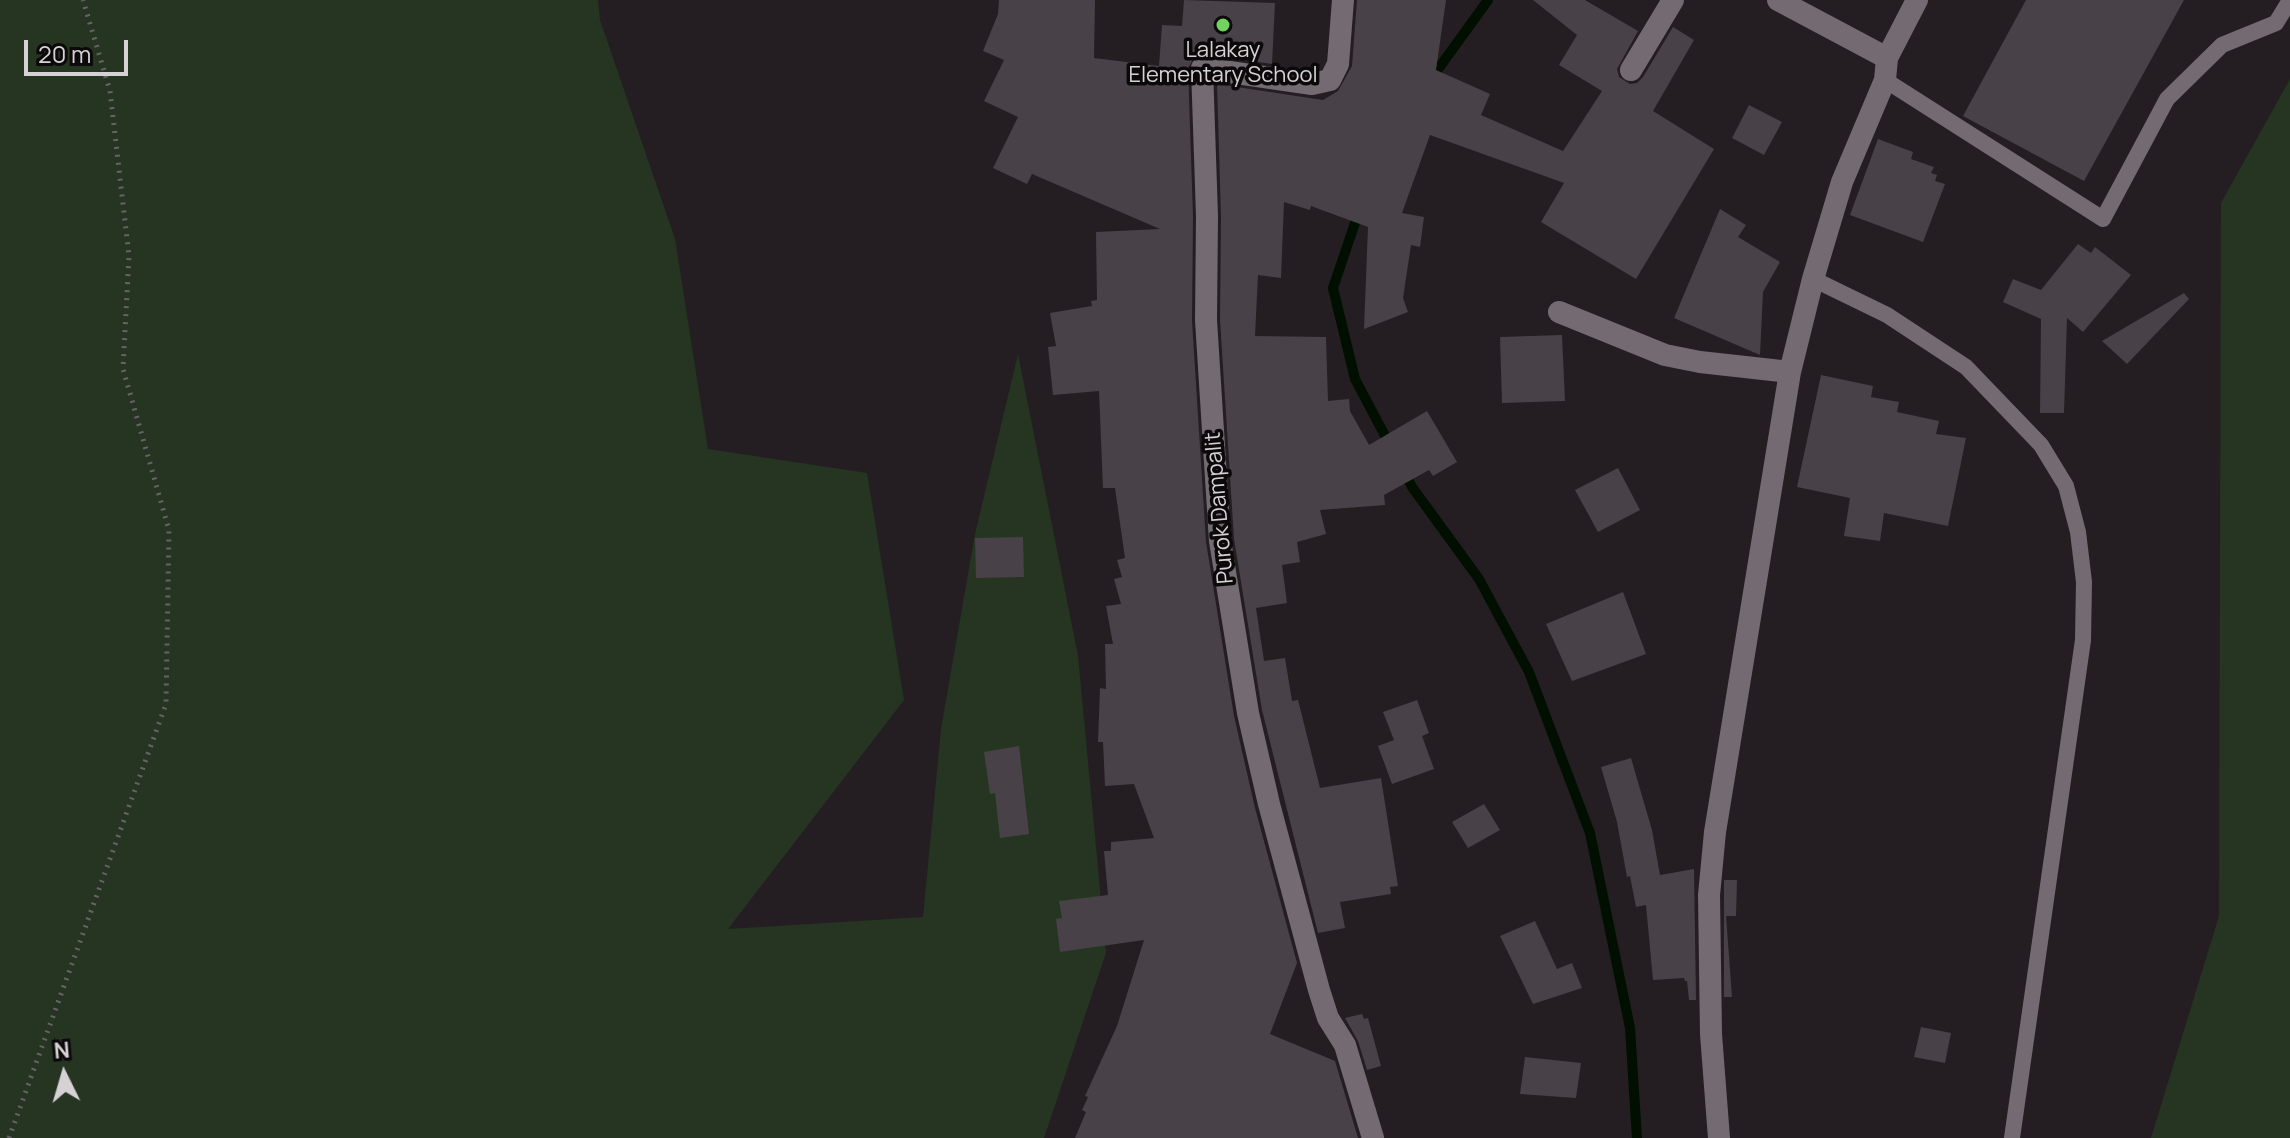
<!DOCTYPE html>
<style>
body{margin:0}
#map{position:relative;width:2290px;height:1138px;overflow:hidden;background:#241e23;font-family:Manrope,sans-serif}
canvas{display:block}
.north{position:absolute;left:24px;top:1034px;width:80px;height:80px;-webkit-text-stroke:6px #0c090b;paint-order:stroke;rotate:355deg;font-size:22px;font-weight:700;line-height:32px;text-align:center;color:#d5d1d4}
.north::after{content:'';display:block;margin:auto;width:28px;height:36px;background:#d5d1d4;clip-path:polygon(50% 0,100% 100%,50% 72%,0 100%)}
.scale{position:absolute;left:24px;top:40px;width:104px;height:36px;box-sizing:border-box;border:4px solid #d5d1d4;border-top:0;padding-left:10px;font-size:24px;line-height:28px;white-space:nowrap;color:#d5d1d4;-webkit-text-stroke:6px #0c090b;paint-order:stroke}
</style>
<div id="map">
<canvas width="2290" height="1138"></canvas>
<div class="north">N</div>
<div class="scale">20 m</div>
</div>
<script>
const c = document.querySelector('canvas').getContext('2d');
c.lineJoin = 'round';
function fillPath(path, color) { c.fillStyle = color; c.fill(path, 'evenodd'); }
const poly = rows => new Path2D(rows.map(r => 'M' + r).join(''));
function stroke(path, color, width, dash) { c.strokeStyle = color; c.lineWidth = width; c.lineCap = dash ? 'butt' : 'round'; c.setLineDash(dash || []); c.stroke(path); }
function label(font, color, halo, rows, align = 'center') {
  c.font = font + ' Manrope,sans-serif'; c.lineWidth = 7; c.setLineDash([]); c.textBaseline = 'middle'; c.strokeStyle = halo; c.fillStyle = color; for (const [text, x, y, turn = 0] of rows) {
    c.save(); c.translate(x, y); c.rotate((+turn || 0) * Math.PI / 180); c.textAlign = isNaN(turn) ? turn : align; if (halo) c.strokeText(text, 0, 0); c.fillText(text, 0, 0); c.restore();
  }
}
fillPath(poly([
 [0,0,598,0,600,20,675,239,708,449,867,473,904,700,728,929,923,917,941,729,975,534,1018,354,1078,656,1106,953,1044,1138,0,1138],
 [2290,79,2290,1138,2151,1138,2219,916,2221,203]
]), '#253522');
stroke(poly([
 [1431,79,1488,0],
 [1359,211,1333,288,1355,379,1391,447],
 [1404,472,1412,487,1479,579,1529,672,1590,833,1630,1028,1637,1138]
]), '#010f00', 10);
fillPath(poly([
 [999,0,1095,0,1094,58,1159,66,1162,25,1182,26,1184,0,1275,3,1272,64,1203,54,1195,56,1188,68,1193,216,1192,321,1206,542,1234,716,1255,808,1297,963,1270,1034,1335,1061,1358,1138,1075,1138,1086,1112,1082,1110,1088,1097,1085,1096,1117,1026,1144,940,1060,952,1056,919,1062,918,1059,901,1108,895,1104,851,1111,851,1111,842,1154,838,1134,784,1105,786,1103,742,1098,742,1100,688,1106,689,1105,644,1113,644,1106,606,1121,604,1114,579,1122,577,1117,560,1125,558,1115,488,1103,488,1099,391,1053,395,1048,347,1056,346,1050,313,1092,306,1091,301,1097,300,1096,232,1160,229,1032,174,1027,184,993,168,1018,117,984,101,1004,60,983,51,998,14],
 [1357,0,1446,0,1436,70,1490,94,1481,115,1563,151,1602,91,1559,65,1577,35,1533,0,1585,0,1638,31,1617,69,1619,77,1630,84,1637,83,1643,77,1673,27,1694,40,1653,111,1714,149,1636,279,1541,222,1564,183,1430,135,1402,213,1424,217,1420,247,1411,245,1403,298,1408,312,1364,329,1368,227,1311,206,1310,210,1284,202,1281,278,1258,275,1255,336,1326,337,1328,401,1349,399,1350,411,1369,445,1427,411,1457,462,1433,476,1429,470,1384,495,1385,505,1320,510,1326,534,1297,542,1300,562,1282,565,1287,603,1256,608,1264,661,1285,658,1292,701,1298,700,1320,788,1381,778,1398,886,1390,887,1391,894,1340,902,1345,928,1318,933,1262,710,1234,539,1220,320,1221,216,1217,84,1323,100,1338,91,1352,66],
 [2026,0,2184,0,2084,181,1963,116],
 [1749,105,1782,122,1764,155,1732,138],
 [1878,139,1913,152,1911,159,1934,167,1931,173,1937,175,1935,181,1945,184,1923,242,1850,215],
 [1720,209,1746,225,1738,237,1780,262,1763,292,1760,355,1674,318],
 [2078,244,2091,253,2095,247,2131,275,2083,332,2067,318,2064,413,2040,413,2041,319,2003,302,2013,279,2041,290],
 [2184,293,2189,299,2127,364,2102,341],
 [1562,335,1565,401,1502,403,1500,337],
 [1821,375,1873,386,1871,397,1899,402,1897,412,1939,421,1936,434,1966,438,1948,526,1884,513,1880,541,1844,536,1850,498,1797,487],
 [1618,468,1640,510,1598,532,1575,490],
 [1023,537,1024,577,976,578,975,538],
 [1623,592,1646,654,1572,681,1546,624],
 [1417,700,1429,733,1422,736,1434,769,1392,784,1378,746,1394,740,1383,712],
 [1019,746,1029,834,1000,838,995,793,990,794,984,752],
 [1631,758,1652,830,1660,875,1694,869,1696,1000,1689,1000,1687,981,1685,981,1684,978,1653,980,1646,905,1636,907,1630,876,1627,877,1617,822,1601,767],
 [1484,804,1500,830,1468,848,1452,822],
 [1724,880,1737,880,1736,916,1726,916,1732,997,1724,997],
 [1535,921,1557,969,1572,963,1582,988,1533,1004,1500,936],
 [1362,1014,1364,1019,1368,1018,1381,1066,1367,1070,1358,1041,1345,1018],
 [1921,1027,1951,1033,1945,1063,1914,1057],
 [1525,1057,1581,1063,1576,1098,1520,1094]
]), '#484147');
stroke(poly([
 [9,1138,166,704,169,530,123,369,129,256,110,91,83,0]
]), '#686267', 5, [2, 6]);
stroke(poly([
 [1885,80,2103,219,2167,99,2222,45,2276,23,2290,0],
 [1813,279,1887,315,1966,367,2041,445,2066,486,2078,532,2084,582,2083,640,2012,1138]
]), '#736b71', 16);
stroke(poly([
 [1343,0,1338,64,1330,80,1312,84,1202,68,1207,216,1206,320,1220,541,1248,713,1269,804,1319,990,1328,1018,1345,1045,1373,1138],
 [1778,0,1887,58],
 [1631,70,1673,0],
 [1559,312,1665,355,1700,362,1790,372],
 [1719,1138,1711,1034,1709,895,1715,832,1790,372,1813,279,1842,182,1885,80,1887,58,1917,0]
]), '#736b71', 22);
for (const [x, y, r, color] of [
 [1223,25,8,"#71d35e"]
]) { const dot = new Path2D(); dot.arc(x, y, r, 0, 2 * Math.PI); c.fillStyle = color; c.fill(dot); stroke(dot, '#0c090b', 3); }
label('22px', '#d5d1d4', '#0c090b', [
 ["Lalakay",1223,51],
 ["Elementary School",1223,76]
]);
label('22px', '#d5d1d4', '#0c090b', [
 ["Purok Dampalit",1220,508,-95]
]);
</script>
